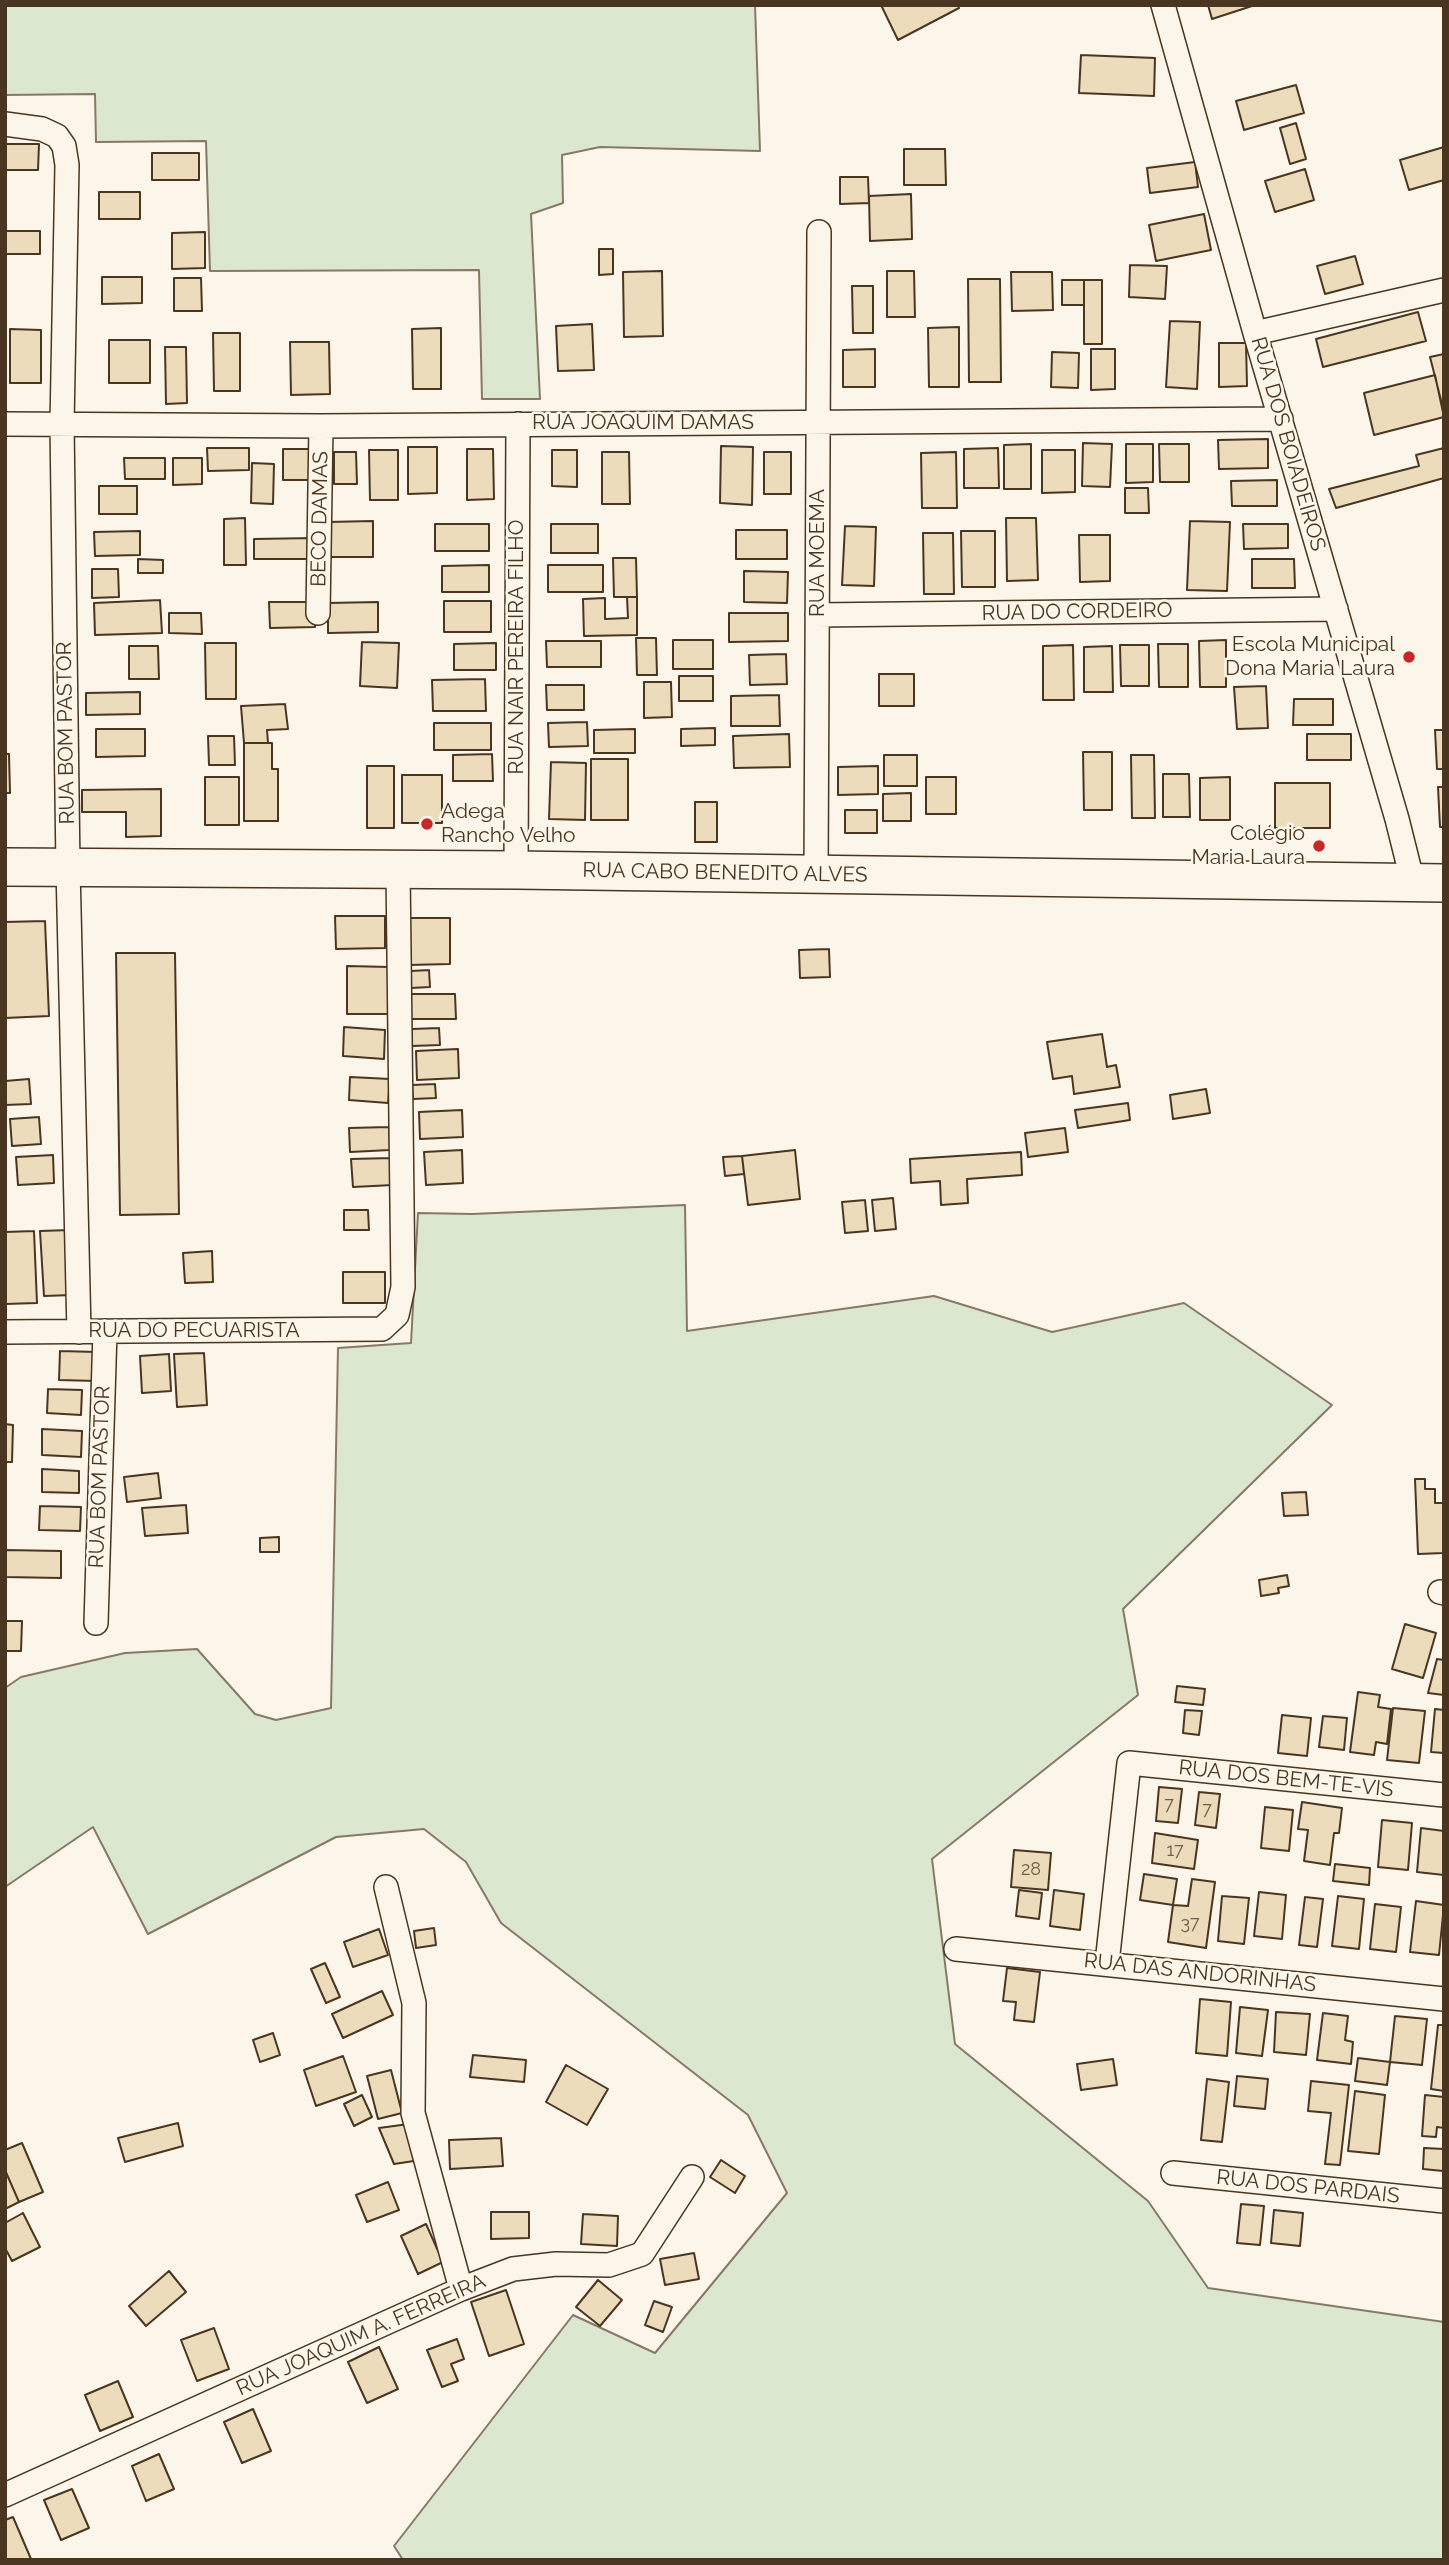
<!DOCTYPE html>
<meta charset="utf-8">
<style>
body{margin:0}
#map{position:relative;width:1449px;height:2565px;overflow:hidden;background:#fbf6e9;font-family:Raleway,sans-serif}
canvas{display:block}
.frame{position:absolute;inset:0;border:7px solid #4a3520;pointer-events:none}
</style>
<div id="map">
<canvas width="1449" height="2565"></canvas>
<div class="frame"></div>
</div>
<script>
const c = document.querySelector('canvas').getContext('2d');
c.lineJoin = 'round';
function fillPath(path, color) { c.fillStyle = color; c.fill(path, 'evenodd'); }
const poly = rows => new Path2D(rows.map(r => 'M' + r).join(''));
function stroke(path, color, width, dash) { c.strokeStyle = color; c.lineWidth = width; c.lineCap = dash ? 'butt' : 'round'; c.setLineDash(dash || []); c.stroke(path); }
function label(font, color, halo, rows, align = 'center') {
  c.font = font + ' Raleway,sans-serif'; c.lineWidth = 5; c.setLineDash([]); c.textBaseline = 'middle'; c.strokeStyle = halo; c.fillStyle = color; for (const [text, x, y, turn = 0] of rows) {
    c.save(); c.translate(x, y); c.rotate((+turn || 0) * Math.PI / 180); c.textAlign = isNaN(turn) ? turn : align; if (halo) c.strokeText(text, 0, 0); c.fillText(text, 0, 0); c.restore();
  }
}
const green = poly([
 [5,5,755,5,760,151,600,147,562,155,563,203,531,214,540,399,482,399,479,270,210,271,206,141,96,142,95,94,5,95,5,5],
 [685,1205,687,1331,934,1296,1052,1332,1184,1303,1332,1405,1123,1609,1138,1695,932,1859,955,2044,1148,2201,1208,2288,1444,2322,1444,2560,403,2560,394,2546,573,2315,655,2353,787,2193,748,2115,501,1923,466,1862,424,1829,336,1837,148,1934,93,1827,5,1887,5,1688,21,1677,125,1653,197,1649,255,1714,276,1720,331,1708,338,1348,411,1343,418,1213,472,1214,685,1205]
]);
fillPath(green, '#dce7d0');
stroke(green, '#887966', 2);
const building = poly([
 [881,5,958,5,959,8,898,40,881,5],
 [1208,5,1255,5,1212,19,1208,5],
 [1081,55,1155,58,1154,96,1079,93,1081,55],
 [1296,85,1304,113,1244,130,1236,101,1296,85],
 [1296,123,1306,159,1290,164,1280,128,1296,123],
 [5,144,39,144,38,170,5,170,5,144],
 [1444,147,1444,180,1409,190,1400,160,1444,147],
 [904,149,945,149,946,185,904,185,904,149],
 [152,153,199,153,199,180,152,180,152,153],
 [1195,162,1198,187,1150,193,1147,168,1195,162],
 [1305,169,1314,200,1275,212,1265,181,1305,169],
 [840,177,868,177,869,203,840,204,840,177],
 [99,192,140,192,140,219,99,219,99,192],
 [911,194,912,239,870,241,869,196,911,194],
 [1204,214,1211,250,1156,261,1149,225,1204,214],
 [5,231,40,231,40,254,5,254,5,231],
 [205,232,205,268,172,269,172,233,205,232],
 [599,249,613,249,613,274,599,275,599,249],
 [1355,256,1363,284,1325,294,1317,266,1355,256],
 [1130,265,1167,266,1165,299,1129,297,1130,265],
 [662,271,663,336,624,337,623,272,662,271],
 [887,271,914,271,915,317,887,317,887,271],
 [1011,272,1052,272,1053,310,1012,311,1011,272],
 [102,277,142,277,142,303,102,304,102,277],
 [174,278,201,278,202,311,174,311,174,278],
 [968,279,1000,279,1001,382,969,382,968,279],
 [1062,280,1084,280,1084,305,1062,305,1062,280],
 [1084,280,1102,280,1102,344,1084,344,1084,280],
 [852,286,873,286,873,333,853,333,852,286],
 [1418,312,1426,341,1323,367,1316,339,1418,312],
 [1170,321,1200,322,1197,389,1166,387,1170,321],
 [592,324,594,370,558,371,556,326,592,324],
 [959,327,959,387,929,387,928,328,959,327],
 [441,328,441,389,413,389,412,329,441,328],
 [10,329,41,330,41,383,10,383,10,329],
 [213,333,240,333,240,391,214,391,213,333],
 [109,340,150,340,150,383,109,383,109,340],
 [290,342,329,342,330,394,291,395,290,342],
 [1219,343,1246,343,1247,386,1219,387,1219,343],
 [165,347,186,347,187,403,166,404,165,347],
 [875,349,875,387,843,387,843,350,875,349],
 [1091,349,1115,349,1115,389,1091,390,1091,349],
 [1052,352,1079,353,1078,388,1051,387,1052,352],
 [1444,354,1444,412,1430,357,1444,354],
 [1435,375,1444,417,1374,435,1364,393,1435,375],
 [1268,439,1268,468,1219,469,1218,440,1268,439],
 [1083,443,1112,444,1110,487,1082,486,1083,443],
 [1031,444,1031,489,1004,489,1004,445,1031,444],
 [1126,444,1153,444,1153,482,1126,483,1126,444],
 [1159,444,1189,444,1189,482,1160,482,1159,444],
 [721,446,753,447,752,505,720,503,721,446],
 [408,447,437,447,437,493,408,494,408,447],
 [207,448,249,448,249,470,208,471,207,448],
 [998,448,999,488,964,488,964,449,998,448],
 [1444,448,1444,478,1336,508,1329,489,1419,466,1416,455,1444,448],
 [283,449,318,449,318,480,283,480,283,449],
 [467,449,493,449,494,499,467,500,467,449],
 [369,450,398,450,398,500,370,500,369,450],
 [552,450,577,450,577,487,552,486,552,450],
 [1042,450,1075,450,1075,492,1042,493,1042,450],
 [334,452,356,452,357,484,334,484,334,452],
 [602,452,629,452,630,504,602,504,602,452],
 [764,452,791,452,791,494,764,494,764,452],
 [956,452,957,508,922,508,921,453,956,452],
 [124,458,165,458,165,479,125,479,124,458],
 [173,458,202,458,202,484,173,485,173,458],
 [252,463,274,464,273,504,251,503,252,463],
 [1277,480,1277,506,1232,506,1231,481,1277,480],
 [99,486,137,486,137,514,99,514,99,486],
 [1125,488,1148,488,1149,513,1125,513,1125,488],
 [245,518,246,565,224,565,224,519,245,518],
 [1006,518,1036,518,1038,580,1007,581,1006,518],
 [373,521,373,557,328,557,328,522,373,521],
 [1190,521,1230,522,1227,591,1187,590,1190,521],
 [435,524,489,524,489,551,435,551,435,524],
 [551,524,598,524,598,553,551,553,551,524],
 [1243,524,1288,524,1288,548,1244,549,1243,524],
 [845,526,876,527,874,586,842,585,845,526],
 [736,530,787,530,787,559,736,559,736,530],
 [140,531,140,555,95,556,94,532,140,531],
 [961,531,995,531,995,587,962,587,961,531],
 [923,533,953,533,954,594,924,594,923,533],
 [1079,535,1110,535,1110,581,1080,582,1079,535],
 [315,538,315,559,254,559,254,539,315,538],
 [613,558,636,558,637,597,614,597,613,558],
 [138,559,163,560,163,573,138,573,138,559],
 [1252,559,1294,559,1295,588,1252,588,1252,559],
 [489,565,489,592,442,592,442,566,489,565],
 [548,565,603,565,603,592,548,592,548,565],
 [92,569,118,569,119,597,92,598,92,569],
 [744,571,788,572,787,603,744,602,744,571],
 [627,597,637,597,637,635,584,636,583,599,605,598,605,619,628,618,627,597],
 [160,600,162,633,95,635,94,603,160,600],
 [444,601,491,601,491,632,444,632,444,601],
 [269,602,314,602,315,627,270,628,269,602],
 [378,602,378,632,328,633,328,603,378,602],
 [169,613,201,613,202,634,169,633,169,613],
 [729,613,788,613,788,641,729,642,729,613],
 [636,638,656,638,657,675,637,675,636,638],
 [673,640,713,640,713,669,673,669,673,640],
 [1226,640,1226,687,1200,687,1199,641,1226,640],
 [546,641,601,641,601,667,547,667,546,641],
 [362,642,399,643,397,688,360,686,362,642],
 [205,643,236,643,236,699,206,699,205,643],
 [496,643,496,670,454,670,454,644,496,643],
 [1158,644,1188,644,1188,687,1159,687,1158,644],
 [1073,645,1074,700,1043,700,1043,646,1073,645],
 [1120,645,1149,645,1149,686,1121,686,1120,645],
 [129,646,158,646,159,679,129,679,129,646],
 [1112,646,1113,692,1084,692,1084,647,1112,646],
 [786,654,787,684,750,685,749,655,786,654],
 [879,674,914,674,914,706,879,706,879,674],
 [679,676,713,676,713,701,679,701,679,676],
 [485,679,486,711,433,711,432,680,485,679],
 [644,682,671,682,672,717,644,718,644,682],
 [546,685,584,685,584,710,547,710,546,685],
 [1266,686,1268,728,1237,729,1234,687,1266,686],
 [140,692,140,714,86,715,86,693,140,692],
 [779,695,780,726,731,726,731,696,779,695],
 [1294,699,1333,699,1333,725,1293,725,1294,699],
 [285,704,288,729,267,730,268,743,244,743,241,706,285,704],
 [587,722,588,746,549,747,548,723,587,722],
 [434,723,491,723,491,750,434,750,434,723],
 [715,728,715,745,681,746,681,729,715,728],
 [96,729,145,729,145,756,96,757,96,729],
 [635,729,635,753,594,753,594,730,635,729],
 [1435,730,1444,730,1444,769,1437,769,1435,730],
 [789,734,790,767,734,768,733,736,789,734],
 [1307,734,1351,734,1351,760,1307,760,1307,734],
 [208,736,234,736,235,765,209,765,208,736],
 [244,743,272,743,272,769,278,769,278,821,244,821,244,743],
 [1083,752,1112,752,1112,810,1084,810,1083,752],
 [5,754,9,754,10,793,5,793,5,754],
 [492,754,493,781,453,781,453,755,492,754],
 [884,755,917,755,917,786,884,786,884,755],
 [1131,755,1154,755,1155,818,1132,818,1131,755],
 [591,759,628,759,628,820,591,820,591,759],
 [551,762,586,763,585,820,549,819,551,762],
 [367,766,394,766,394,828,367,828,367,766],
 [878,766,878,794,838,795,838,767,878,766],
 [1163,774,1189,774,1190,817,1163,817,1163,774],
 [402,775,442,775,442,823,402,823,402,775],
 [205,777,239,777,239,825,205,825,205,777],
 [926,777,956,777,956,814,926,814,926,777],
 [1230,777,1230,820,1200,820,1200,778,1230,777],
 [1275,783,1330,783,1330,828,1275,828,1275,783],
 [1438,787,1444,787,1444,827,1440,827,1438,787],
 [161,789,161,836,126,837,126,812,82,812,82,790,161,789],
 [911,793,911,821,883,821,883,794,911,793],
 [695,802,717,802,717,842,695,842,695,802],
 [845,810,877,810,877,833,845,833,845,810],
 [335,916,385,916,385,948,336,949,335,916],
 [408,918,450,918,450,964,408,965,408,918],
 [45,921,49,1016,5,1018,5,922,45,921],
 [829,949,830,977,800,978,799,950,829,949],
 [116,953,175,953,179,1214,120,1215,116,953],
 [347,966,390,967,390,1014,347,1014,347,966],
 [429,970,430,987,411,988,411,971,429,970],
 [410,994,455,994,456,1019,410,1019,410,994],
 [344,1027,385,1030,384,1059,343,1056,344,1027],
 [439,1028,440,1045,412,1046,412,1029,439,1028],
 [1102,1034,1107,1067,1116,1065,1120,1087,1074,1094,1072,1076,1053,1079,1047,1042,1102,1034],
 [458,1049,459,1078,417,1080,416,1051,458,1049],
 [350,1077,390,1079,388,1103,349,1100,350,1077],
 [29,1079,31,1104,5,1105,5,1081,29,1079],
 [435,1084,436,1098,413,1099,412,1085,435,1084],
 [1206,1089,1210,1113,1173,1119,1170,1095,1206,1089],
 [1128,1103,1130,1120,1078,1128,1075,1110,1128,1103],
 [462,1110,463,1137,420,1139,419,1112,462,1110],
 [39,1117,41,1144,12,1146,10,1119,39,1117],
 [389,1127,390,1150,350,1152,349,1128,389,1127],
 [1065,1128,1068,1152,1028,1157,1025,1133,1065,1128],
 [462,1150,463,1183,426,1185,424,1152,462,1150],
 [795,1150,800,1199,748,1205,742,1156,795,1150],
 [1021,1152,1022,1175,967,1179,968,1203,941,1205,940,1181,911,1183,910,1159,1021,1152],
 [53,1155,54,1183,18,1185,16,1157,53,1155],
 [742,1156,744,1174,725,1176,723,1157,742,1156],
 [392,1158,393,1185,353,1187,351,1159,392,1158],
 [893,1198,896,1229,875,1231,872,1200,893,1198],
 [865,1200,868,1231,845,1233,842,1202,865,1200],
 [344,1210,368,1210,369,1230,344,1230,344,1210],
 [70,1230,73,1295,44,1296,40,1231,70,1230],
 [34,1231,37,1303,5,1304,5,1232,34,1231],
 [212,1251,213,1282,185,1283,183,1253,212,1251],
 [343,1272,385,1272,385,1303,343,1303,343,1272],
 [60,1351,97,1352,96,1381,59,1380,60,1351],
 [204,1353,207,1405,177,1407,174,1354,204,1353],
 [169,1354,171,1391,142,1393,140,1356,169,1354],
 [48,1389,82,1390,81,1415,47,1413,48,1389],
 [5,1424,13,1425,12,1462,5,1462,5,1424],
 [42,1429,82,1431,81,1457,42,1455,42,1429],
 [42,1469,79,1471,79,1493,42,1492,42,1469],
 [158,1473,161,1498,127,1502,124,1477,158,1473],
 [1415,1479,1425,1479,1425,1489,1435,1489,1435,1503,1444,1503,1444,1553,1418,1554,1415,1479],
 [1306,1492,1308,1515,1284,1516,1282,1493,1306,1492],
 [186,1505,188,1533,145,1536,142,1508,186,1505],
 [40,1506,81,1507,80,1531,39,1530,40,1506],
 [279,1537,279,1552,260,1552,260,1538,279,1537],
 [5,1550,61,1551,61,1578,5,1577,5,1550],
 [1287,1575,1289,1586,1278,1588,1279,1593,1261,1596,1259,1580,1287,1575],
 [5,1621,22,1621,21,1651,5,1651,5,1621],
 [1405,1624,1436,1633,1423,1678,1392,1669,1405,1624],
 [1437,1659,1444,1660,1444,1695,1428,1693,1437,1659],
 [1177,1686,1205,1689,1203,1705,1175,1702,1177,1686],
 [1358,1692,1380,1695,1378,1707,1391,1709,1387,1744,1376,1742,1374,1755,1350,1752,1358,1692],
 [1393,1708,1425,1711,1419,1763,1387,1760,1393,1708],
 [1435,1709,1444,1710,1444,1753,1431,1752,1435,1709],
 [1185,1710,1202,1711,1199,1735,1183,1733,1185,1710],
 [1282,1715,1311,1718,1307,1756,1278,1753,1282,1715],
 [1323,1716,1347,1718,1344,1750,1319,1747,1323,1716],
 [1159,1787,1182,1789,1178,1823,1156,1821,1159,1787],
 [1199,1792,1220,1794,1216,1828,1195,1825,1199,1792],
 [1302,1802,1342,1808,1339,1833,1334,1833,1330,1865,1304,1861,1308,1830,1298,1829,1302,1802],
 [1265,1807,1293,1810,1289,1851,1261,1848,1265,1807],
 [1382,1820,1412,1823,1408,1870,1378,1867,1382,1820],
 [1421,1828,1444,1831,1444,1875,1417,1872,1421,1828],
 [1155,1833,1198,1840,1194,1869,1152,1863,1155,1833],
 [1014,1850,1051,1853,1048,1890,1011,1887,1014,1850],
 [1335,1864,1370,1868,1369,1885,1333,1881,1335,1864],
 [1144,1874,1177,1879,1173,1905,1140,1900,1144,1874],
 [1192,1879,1215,1882,1206,1948,1168,1942,1173,1905,1188,1906,1192,1879],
 [1019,1890,1042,1893,1039,1919,1016,1916,1019,1890],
 [1054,1890,1084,1894,1080,1930,1050,1926,1054,1890],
 [1259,1892,1286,1895,1282,1939,1254,1936,1259,1892],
 [1222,1896,1249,1898,1244,1944,1218,1941,1222,1896],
 [1338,1896,1364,1899,1359,1949,1332,1946,1338,1896],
 [1305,1897,1323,1899,1317,1947,1299,1945,1305,1897],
 [1416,1901,1444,1905,1439,1955,1410,1952,1416,1901],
 [1375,1904,1401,1907,1396,1952,1370,1949,1375,1904],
 [434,1928,436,1945,416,1948,414,1931,434,1928],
 [379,1929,388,1955,353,1967,344,1942,379,1929],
 [325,1963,340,1997,326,2003,311,1969,325,1963],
 [1007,1968,1040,1972,1034,2022,1014,2020,1016,2002,1003,2001,1007,1968],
 [382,1991,393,2015,343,2038,332,2014,382,1991],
 [1200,1999,1231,2002,1227,2056,1196,2053,1200,1999],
 [1240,2007,1268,2010,1262,2056,1236,2053,1240,2007],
 [1276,2012,1310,2014,1306,2055,1274,2052,1276,2012],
 [1323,2013,1348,2016,1345,2040,1353,2042,1351,2064,1317,2060,1323,2013],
 [1395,2016,1427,2019,1422,2065,1390,2062,1395,2016],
 [1438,2025,1444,2025,1444,2091,1431,2089,1438,2025],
 [273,2033,280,2055,260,2062,253,2040,273,2033],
 [473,2055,526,2060,524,2082,470,2077,473,2055],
 [343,2056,356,2092,316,2106,304,2070,343,2056],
 [1358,2058,1390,2062,1387,2085,1355,2081,1358,2058],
 [1113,2059,1117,2085,1081,2090,1077,2064,1113,2059],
 [566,2065,608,2089,587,2125,546,2102,566,2065],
 [391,2070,402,2113,378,2119,367,2076,391,2070],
 [1237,2076,1268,2079,1265,2109,1234,2106,1237,2076],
 [1207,2079,1229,2082,1222,2142,1201,2140,1207,2079],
 [1311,2081,1349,2085,1340,2165,1325,2164,1331,2113,1308,2111,1311,2081],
 [1355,2091,1385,2095,1379,2154,1348,2151,1355,2091],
 [362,2095,372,2117,354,2126,344,2104,362,2095],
 [1425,2095,1444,2097,1444,2128,1437,2127,1436,2137,1422,2136,1425,2095],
 [178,2123,183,2146,125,2162,118,2138,178,2123],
 [409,2124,414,2161,394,2164,379,2128,409,2124],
 [501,2138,503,2166,450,2169,449,2140,501,2138],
 [22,2143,43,2192,19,2202,5,2170,5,2150,22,2143],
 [1424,2148,1444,2149,1443,2171,1423,2169,1424,2148],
 [721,2160,745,2176,735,2193,710,2177,721,2160],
 [5,2170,19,2202,5,2209,5,2170],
 [388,2182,399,2210,367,2222,356,2195,388,2182],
 [1241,2204,1264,2206,1260,2245,1237,2243,1241,2204],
 [1274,2210,1303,2213,1300,2246,1271,2243,1274,2210],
 [491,2212,529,2212,529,2238,491,2239,491,2212],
 [23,2213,40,2247,12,2261,5,2248,5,2223,23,2213],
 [583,2214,618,2216,617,2246,581,2244,583,2214],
 [426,2224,443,2262,418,2274,401,2236,426,2224],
 [694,2253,699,2279,665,2285,660,2259,694,2253],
 [169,2271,186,2292,146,2326,129,2306,169,2271],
 [598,2280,622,2300,600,2326,576,2307,598,2280],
 [506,2290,524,2344,489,2356,471,2302,506,2290],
 [654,2301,672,2307,663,2332,645,2325,654,2301],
 [214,2328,229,2369,197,2381,181,2340,214,2328],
 [457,2339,464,2359,451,2364,458,2381,442,2387,427,2350,457,2339],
 [379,2347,398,2389,367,2403,348,2362,379,2347],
 [118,2381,133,2417,100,2431,85,2395,118,2381],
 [253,2409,271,2451,242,2463,224,2422,253,2409],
 [159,2454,174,2489,146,2501,132,2466,159,2454],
 [72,2489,89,2528,61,2540,44,2500,72,2489],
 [13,2517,31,2559,5,2560,5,2520,13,2517]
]);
fillPath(building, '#ecdcbc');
stroke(building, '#4a3520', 2);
const minor = poly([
 [1163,5,1255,333,1397,819,1413,883],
 [5,124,42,129,57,136,64,146,67,165,62,424,68,868,79,1332],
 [1255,333,1444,290],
 [5,424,321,426,1281,419],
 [318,613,321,426],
 [817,615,1336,609],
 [516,870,518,424],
 [816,875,819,232],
 [5,1332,382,1329,397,1315,403,1287,398,870],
 [1440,1592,1444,1593],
 [96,1623,105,1331],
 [386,1887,414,2003,413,2113,461,2289],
 [956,1949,1444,1999],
 [1107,1963,1129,1763,1444,1795],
 [1173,2173,1444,2201],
 [5,2495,461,2289,513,2269,556,2264,609,2265,642,2254,692,2177]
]);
const primary = poly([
 [5,867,516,870,1444,883]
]);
stroke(minor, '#4a3520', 26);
stroke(primary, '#4a3520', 40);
stroke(minor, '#fbf6e9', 23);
stroke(primary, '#fbf6e9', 37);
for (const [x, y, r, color] of [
 [1409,657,7,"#c62828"],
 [427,824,7,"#c62828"],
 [1319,846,7,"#c62828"]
]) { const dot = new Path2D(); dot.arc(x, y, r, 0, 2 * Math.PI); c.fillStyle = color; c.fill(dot); stroke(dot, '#fbf6e9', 2.5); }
label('18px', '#725f47', null, [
 ["7",1169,1805],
 ["7",1207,1810],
 ["17",1175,1851],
 ["28",1031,1870],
 ["37",1190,1924]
]);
label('21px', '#4a3520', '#fbf6e9', [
 ["RUA JOAQUIM DAMAS",643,423],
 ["RUA DOS BOIADEIROS",1288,444,74],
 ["BECO DAMAS",320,519,-89],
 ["RUA MOEMA",818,553,-90],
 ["RUA DO CORDEIRO",1077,612,-1],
 ["RUA NAIR PEREIRA FILHO",517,647,-90],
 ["RUA BOM PASTOR",66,733,-91],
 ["RUA CABO BENEDITO ALVES",725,873,1],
 ["RUA DO PECUARISTA",194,1331],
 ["RUA BOM PASTOR",100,1477,-88],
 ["RUA DOS BEM-TE-VIS",1286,1779,6],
 ["RUA DAS ANDORINHAS",1200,1973,6],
 ["RUA DOS PARDAIS",1308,2187,6],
 ["RUA JOAQUIM A. FERREIRA",361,2335,-24]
]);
label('21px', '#4a3520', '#fbf6e9', [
 ["Escola Municipal",1395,645],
 ["Dona Maria Laura",1395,669],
 ["Adega",441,812,"left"],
 ["Rancho Velho",441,836,"left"],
 ["Colégio",1305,834],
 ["Maria Laura",1305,858]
], 'right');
</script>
